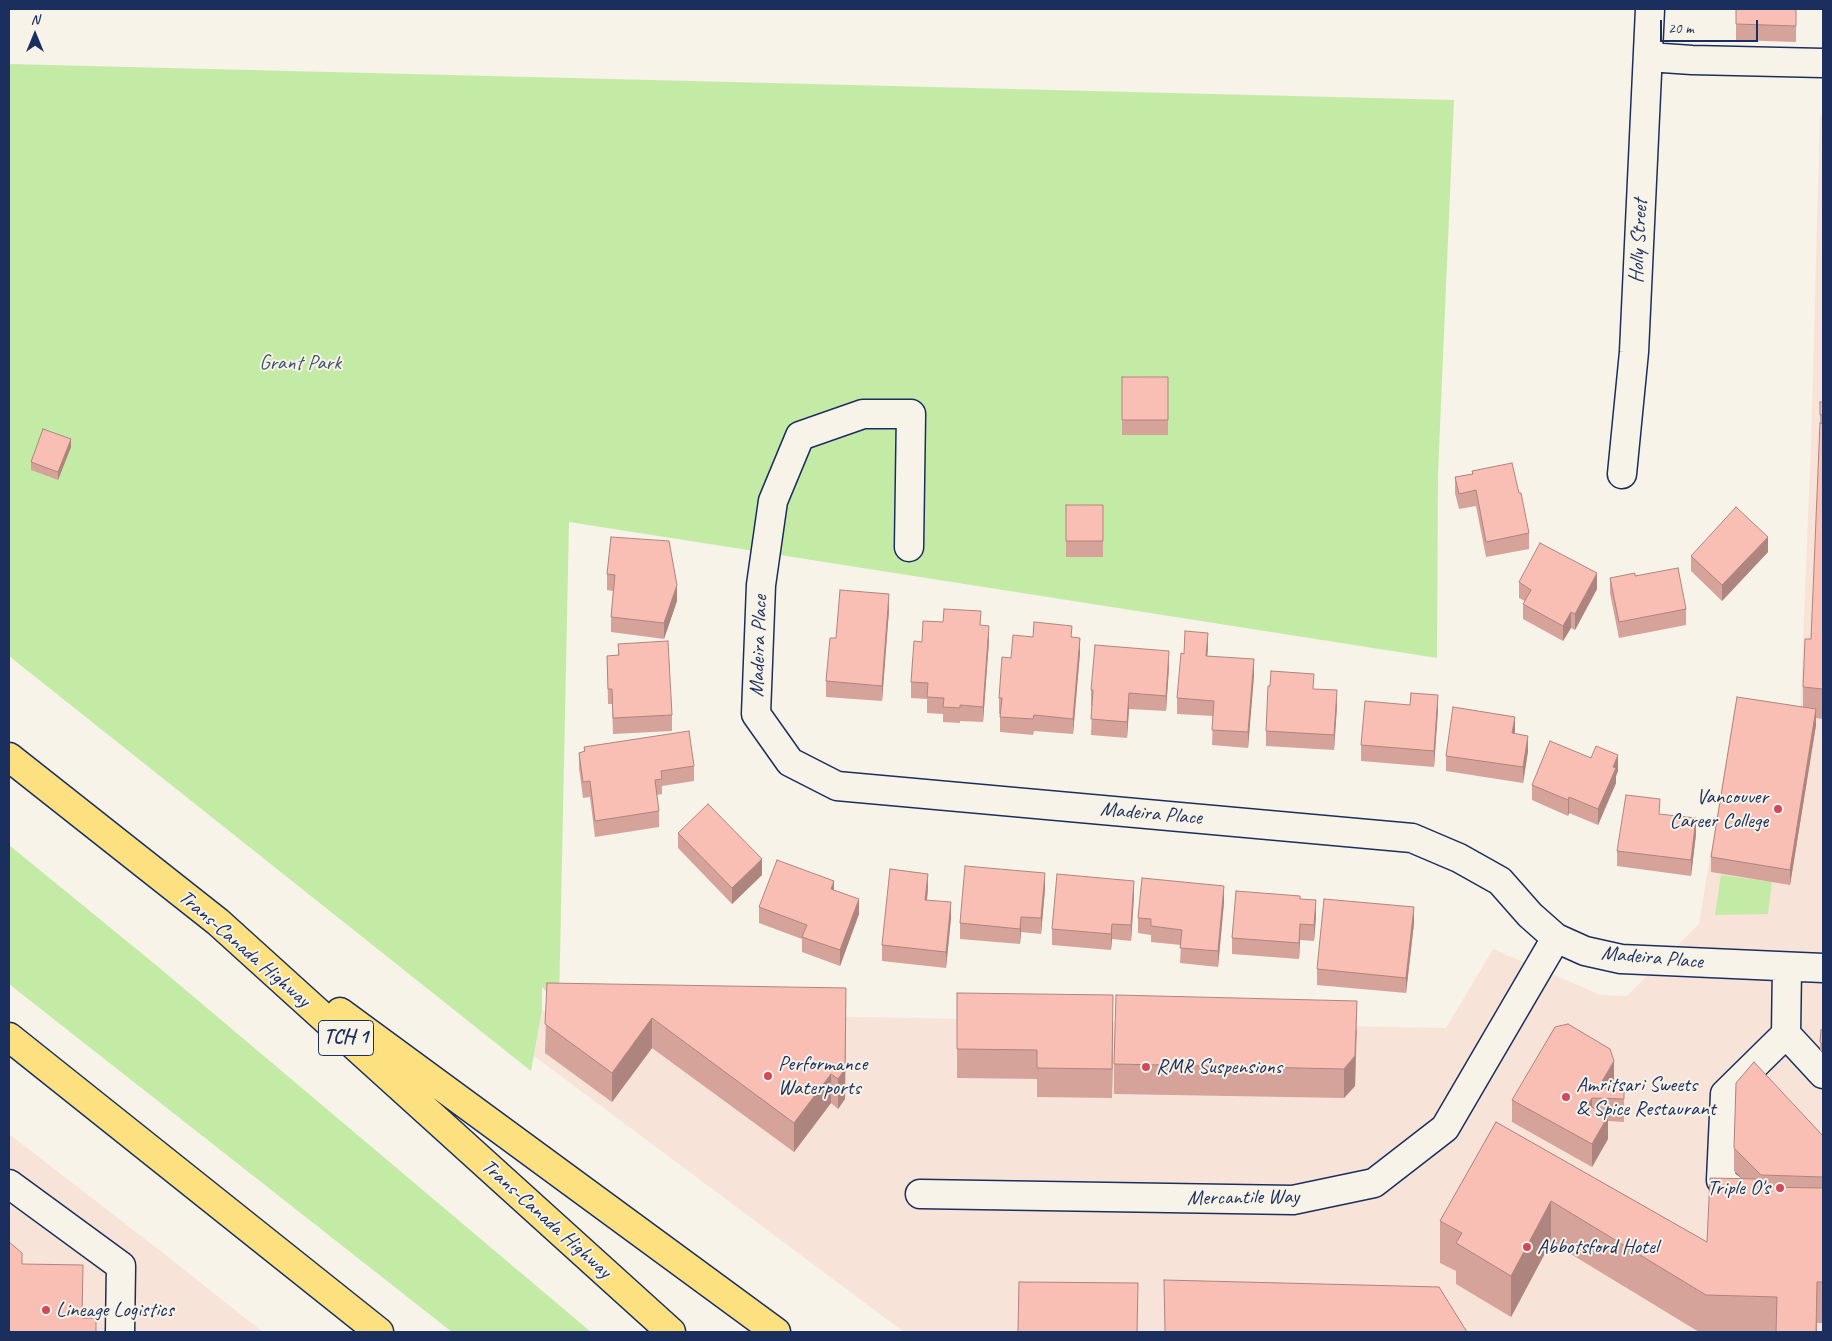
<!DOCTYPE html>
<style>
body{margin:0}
#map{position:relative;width:1832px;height:1341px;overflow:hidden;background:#f7f3e8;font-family:Caveat,sans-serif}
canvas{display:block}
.frame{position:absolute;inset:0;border:10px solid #1b2f5e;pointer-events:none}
.north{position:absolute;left:10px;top:10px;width:50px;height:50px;-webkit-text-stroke:4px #f7f3e8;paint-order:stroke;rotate:0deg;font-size:14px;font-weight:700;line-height:20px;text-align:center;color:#1b2f5e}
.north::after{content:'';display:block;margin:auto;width:18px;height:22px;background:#1b2f5e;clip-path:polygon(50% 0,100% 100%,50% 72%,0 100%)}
.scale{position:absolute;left:1660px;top:20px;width:98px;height:22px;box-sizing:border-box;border:2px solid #1b2f5e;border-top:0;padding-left:6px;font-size:15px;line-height:18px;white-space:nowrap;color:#1b2f5e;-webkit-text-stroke:4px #f7f3e8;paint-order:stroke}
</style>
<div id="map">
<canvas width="1832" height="1341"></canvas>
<div class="frame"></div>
<div class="north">N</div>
<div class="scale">20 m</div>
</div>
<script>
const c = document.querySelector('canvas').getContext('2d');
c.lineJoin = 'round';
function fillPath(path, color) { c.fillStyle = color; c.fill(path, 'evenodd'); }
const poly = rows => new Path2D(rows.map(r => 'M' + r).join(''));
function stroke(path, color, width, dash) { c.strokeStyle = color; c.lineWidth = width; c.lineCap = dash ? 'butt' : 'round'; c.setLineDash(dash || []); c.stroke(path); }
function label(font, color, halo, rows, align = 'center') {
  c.font = font + ' Caveat,sans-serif'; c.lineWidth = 4; c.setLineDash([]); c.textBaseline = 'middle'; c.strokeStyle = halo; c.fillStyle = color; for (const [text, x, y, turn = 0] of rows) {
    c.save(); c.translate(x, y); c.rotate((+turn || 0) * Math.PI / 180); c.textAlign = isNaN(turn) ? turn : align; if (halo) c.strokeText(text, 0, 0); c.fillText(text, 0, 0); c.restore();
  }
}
fillPath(poly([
 [1820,116,1823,116,1823,1332,904,1332,534,1056,542,1011,1446,1028,1493,949,1601,995,1627,996,1699,924,1735,704,1800,716,1811,443],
 [9,1134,163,1253,263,1332,9,1332]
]), '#f8e3d8');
fillPath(poly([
 [9,64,1454,100,1438,474,1437,658,569,522,559,1005,542,987,542,1011,531,1071,9,656],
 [9,845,156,965,591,1332,452,1332,9,984],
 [1721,875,1772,882,1768,914,1715,915]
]), '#c4eba6');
const minor = poly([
 [1648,57,1692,60,1823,63],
 [1622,474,1634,352,1650,9],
 [909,547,911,414,863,414,800,436,773,501,761,585,756,714,790,762,837,786,1412,838,1459,858,1500,881,1530,915,1556,938,1585,951,1621,959,1823,968],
 [1787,967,1786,1034,1823,1074],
 [1786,1034,1725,1094,1721,1180,1754,1206,1823,1207],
 [9,1184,121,1266,120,1332],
 [920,1194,1293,1200,1374,1183,1445,1128,1556,938]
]);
const highway = poly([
 [9,757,218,922,671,1332],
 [340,1012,776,1332],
 [9,1037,379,1332]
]);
stroke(minor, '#1b2f5e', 31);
stroke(highway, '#1b2f5e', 31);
stroke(minor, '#f7f3e8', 28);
stroke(highway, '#fde080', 28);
fillPath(poly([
 [1736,9,1796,9,1796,42,1736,40],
 [1122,377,1168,377,1168,435,1122,435],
 [1820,402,1823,402,1823,423,1820,423],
 [1823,424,1823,719,1816,718,1816,725,1790,885,1711,872,1711,857,1803,708,1803,687,1811,639],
 [71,447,58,480,31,470,31,462],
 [1472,471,1519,493,1529,533,1529,549,1486,557,1476,506,1459,509,1455,493,1455,477,1472,474],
 [1066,505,1103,505,1103,557,1066,557],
 [611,537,677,601,664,639,611,632,611,617,613,591,607,590,607,574],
 [1768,552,1722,601,1691,571,1691,556],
 [1610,578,1686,609,1686,625,1619,638,1610,593],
 [1519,582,1597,589,1575,630,1571,628,1563,641,1523,619,1523,604,1525,601,1519,598],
 [889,610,882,701,826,697,826,681,836,638],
 [981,625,989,641,983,722,960,721,960,723,943,722,943,714,927,713,927,699,911,698,911,682,922,642],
 [1033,637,1072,637,1080,653,1073,734,1034,731,1033,735,1000,732,1000,714,999,714,999,698,1011,658],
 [618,644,672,715,672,731,613,734,612,704,608,704,607,656,618,655],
 [1208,648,1207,656,1254,675,1248,748,1212,745,1213,716,1177,714,1177,698,1184,654],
 [1169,667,1166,711,1129,709,1127,738,1091,735,1092,706,1091,706,1091,690],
 [1314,689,1337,706,1334,750,1266,746,1266,731],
 [1438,710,1434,767,1361,761,1361,745],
 [584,747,694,766,694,781,662,786,662,794,657,795,659,811,659,827,595,837,590,797,583,798,579,768,579,753,584,752],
 [1528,751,1523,783,1446,771,1446,756],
 [1618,771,1616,776,1616,783,1598,825,1569,813,1568,816,1532,800,1532,785],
 [1660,814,1696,834,1691,876,1617,866,1617,851],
 [678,833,762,875,732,904,678,848],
 [928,889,927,900,951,918,946,968,882,961,882,945],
 [1045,889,1041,934,1021,932,1020,944,960,939,960,923],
 [834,890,859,914,840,966,802,952,802,939,759,923,759,907],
 [1134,896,1131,941,1112,939,1111,950,1052,945,1052,929],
 [1300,899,1316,916,1314,941,1300,940,1299,959,1232,954,1232,938],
 [1224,902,1218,967,1180,963,1181,945,1151,942,1151,935,1138,933,1138,918],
 [1414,923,1406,993,1317,985,1317,969],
 [547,983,846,1017,845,1099,838,1109,831,1103,794,1152,652,1048,612,1102,545,1053],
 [957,993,1113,1025,1112,1098,1037,1097,1037,1079,957,1078],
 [1357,1030,1355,1086,1344,1098,1114,1094,1114,1064],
 [1821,1030,1823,1030,1823,1053,1820,1050],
 [1614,1084,1611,1088,1624,1089,1624,1122,1608,1121,1608,1139,1592,1167,1512,1122,1512,1100],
 [1496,1122,1707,1242,1742,1179,1734,1171,1734,1148,1823,1136,1823,1323,1817,1323,1817,1332,1699,1332,1551,1242,1511,1317,1456,1284,1456,1271,1440,1263,1440,1221]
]), '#d6a39b');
fillPath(poly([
 [71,439,71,447,58,480,58,472],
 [1768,537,1768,552,1722,601,1722,585],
 [1597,573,1597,589,1575,630,1575,614],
 [677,585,677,601,664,639,664,623],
 [889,594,889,610,882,701,882,686],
 [1571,612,1571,628,1563,641,1563,626],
 [989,626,989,641,983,722,983,707],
 [1208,633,1208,648,1206,671,1206,656],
 [1080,638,1080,653,1073,734,1073,719],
 [1169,651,1169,667,1166,711,1166,696],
 [1254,659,1254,675,1248,748,1248,732],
 [1337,690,1337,706,1334,750,1334,735],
 [1129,693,1129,709,1127,738,1127,722],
 [1438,695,1438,710,1434,767,1434,751],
 [1816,709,1816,725,1790,885,1790,870],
 [1515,717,1515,732,1512,749,1512,733],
 [1528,736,1528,751,1523,783,1523,767],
 [1618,755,1618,771,1616,776,1616,783,1598,825,1598,809,1613,767],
 [1569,797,1569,813,1568,816,1568,800],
 [1696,818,1696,834,1691,876,1691,860],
 [762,859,762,875,732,904,732,888],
 [1045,873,1045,889,1041,934,1041,918],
 [928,874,928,889,925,915,925,900],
 [834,881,834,896,831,889],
 [1134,881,1134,896,1131,941,1131,925],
 [1224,886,1224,902,1218,967,1218,951],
 [859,899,859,914,840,966,840,950],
 [1316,900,1316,916,1314,941,1314,925],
 [951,902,951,918,946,968,946,952],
 [1414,907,1414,923,1406,993,1406,978],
 [1021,917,1021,932,1020,944,1020,929],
 [1112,924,1112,939,1111,950,1111,934],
 [1300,924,1300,940,1299,959,1299,943],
 [846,988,845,1099,838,1109,838,1079],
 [1113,995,1113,1025,1112,1098,1112,1069],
 [1357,1001,1355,1086,1344,1098,1344,1069],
 [652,1018,652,1048,612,1102,612,1073],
 [1614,1061,1614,1084,1605,1098,1598,1088],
 [831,1074,831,1103,794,1152,794,1123],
 [1592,1098,1592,1121,1588,1105],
 [1608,1116,1608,1139,1592,1167,1592,1144],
 [1551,1201,1551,1242,1511,1317,1511,1276],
 [1817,1282,1817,1332,1816,1332]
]), '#ae857e');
const building = poly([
 [1736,9,1796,9,1796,26,1736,24,1736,9],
 [1122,377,1168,377,1168,420,1122,420,1122,377],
 [1820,402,1823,402,1823,415,1820,415,1820,402],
 [1820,423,1823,424,1823,689,1803,687,1805,639,1811,639,1820,423],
 [43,429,71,439,58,472,31,462,43,429],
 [1512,463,1519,493,1521,493,1529,533,1486,542,1476,490,1459,494,1455,477,1473,474,1472,471,1512,463],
 [1066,505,1103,505,1103,541,1066,541,1066,505],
 [1736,507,1768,537,1722,585,1691,556,1736,507],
 [611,537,669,541,677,585,664,623,611,617,615,575,607,574,611,537],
 [1540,543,1597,573,1575,614,1571,612,1563,626,1523,604,1531,590,1519,582,1540,543],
 [1678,568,1686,609,1619,622,1610,578,1635,573,1635,576,1678,568],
 [840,590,889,594,882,686,826,681,830,638,836,638,840,590],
 [944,609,981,611,980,625,989,626,983,707,960,705,960,708,943,707,944,698,927,697,928,683,911,682,914,641,922,642,923,621,943,622,944,609],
 [1034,622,1072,626,1071,637,1080,638,1073,719,1034,715,1033,719,1000,717,1002,698,999,698,1002,657,1011,658,1013,635,1033,637,1034,622],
 [1185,631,1208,633,1206,656,1254,659,1248,732,1212,730,1214,701,1177,698,1181,653,1184,654,1185,631],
 [668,641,672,715,613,718,612,689,608,689,607,656,619,655,618,644,668,641],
 [1095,645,1169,651,1166,696,1129,693,1127,722,1091,719,1093,690,1091,690,1095,645],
 [1271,671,1314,674,1313,689,1337,690,1334,735,1266,731,1268,686,1270,686,1271,671],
 [1411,693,1438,695,1434,751,1361,745,1365,701,1410,705,1411,693],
 [1737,697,1816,709,1790,870,1711,857,1737,697],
 [1453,707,1515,717,1512,733,1528,736,1523,767,1446,756,1453,707],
 [689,731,694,766,661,771,662,779,655,780,659,811,595,821,590,781,583,782,579,753,585,751,584,747,689,731],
 [1550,741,1591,758,1596,746,1618,755,1613,767,1616,768,1598,809,1569,797,1568,800,1532,785,1550,741],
 [1626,795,1660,799,1659,814,1696,818,1691,860,1617,851,1626,795],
 [708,804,762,859,732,888,678,833,708,804],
 [777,860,834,881,831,889,859,899,840,950,802,937,807,925,759,907,777,860],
 [965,866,1045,873,1041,918,1021,917,1020,929,960,923,965,866],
 [890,869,928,874,925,900,951,902,946,952,882,945,890,869],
 [1057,874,1134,881,1131,925,1112,924,1111,934,1052,929,1057,874],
 [1142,878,1224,886,1218,951,1180,948,1182,930,1151,926,1151,919,1138,918,1142,878],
 [1236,891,1300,896,1300,899,1316,900,1314,925,1300,924,1299,943,1232,938,1236,891],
 [1324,899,1414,907,1406,978,1317,969,1324,899],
 [547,983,846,988,845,1069,838,1079,831,1074,794,1123,652,1018,612,1073,545,1024,547,983],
 [957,993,1113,995,1112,1069,1037,1068,1037,1050,957,1049,957,993],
 [1116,995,1357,1001,1355,1056,1344,1069,1114,1064,1116,995],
 [1568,1024,1610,1049,1614,1061,1598,1088,1624,1089,1624,1099,1592,1098,1588,1105,1608,1116,1592,1144,1512,1100,1555,1027,1568,1024],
 [1821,1030,1823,1030,1823,1045,1820,1042,1821,1030],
 [1754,1062,1823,1136,1823,1177,1761,1175,1734,1148,1736,1083,1754,1062],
 [1496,1122,1707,1242,1710,1178,1756,1179,1755,1187,1823,1188,1823,1282,1817,1282,1816,1332,1776,1332,1777,1297,1706,1295,1551,1201,1511,1276,1456,1243,1462,1233,1440,1221,1496,1122],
 [9,1242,22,1253,22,1264,83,1265,82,1318,96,1318,96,1332,9,1332,9,1242],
 [1164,1280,1439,1287,1467,1332,1165,1332,1164,1280],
 [1019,1282,1138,1283,1137,1332,1018,1332,1019,1282]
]);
fillPath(building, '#f9beb4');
stroke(building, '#ae857e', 1);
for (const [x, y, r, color] of [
 [1778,809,5,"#d1495b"],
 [1146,1067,5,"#d1495b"],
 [768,1076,5,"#d1495b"],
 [1566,1097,5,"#d1495b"],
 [1780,1188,5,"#d1495b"],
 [1527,1247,5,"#d1495b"],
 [46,1310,5,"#d1495b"]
]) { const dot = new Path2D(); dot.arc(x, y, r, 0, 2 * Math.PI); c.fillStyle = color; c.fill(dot); stroke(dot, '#f7f3e8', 2); }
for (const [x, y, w] of [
 [346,1038,55]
]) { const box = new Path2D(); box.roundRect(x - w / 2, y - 17.5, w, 35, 4); c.fillStyle = '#f7f3e8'; c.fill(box); stroke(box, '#1b2f5e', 1); }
label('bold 20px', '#1b2f5e', null, [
 ["TCH 1",346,1038]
]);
label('21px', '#1b2f5e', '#f7f3e8', [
 ["Holly Street",1639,241,-87],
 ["Madeira Place",759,646,-88],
 ["Madeira Place",1151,814,5],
 ["Trans-Canada Highway",244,949,41],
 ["Madeira Place",1652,958,5],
 ["Mercantile Way",1243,1198,-1],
 ["Trans-Canada Highway",546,1219,42]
]);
label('21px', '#3d556c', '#f7f3e8', [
 ["Grant Park",300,363]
]);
label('21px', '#1b2f5e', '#f7f3e8', [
 ["Vancouver",1768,797,"right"],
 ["Career College",1768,821,"right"],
 ["Performance",778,1064],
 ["Waterports",778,1088],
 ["RMR Suspensions",1156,1067],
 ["Amritsari Sweets",1576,1085],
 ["& Spice Restaurant",1576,1109],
 ["Triple O's",1770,1188,"right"],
 ["Abbotsford Hotel",1537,1247],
 ["Lineage Logistics",56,1310]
], 'left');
</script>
